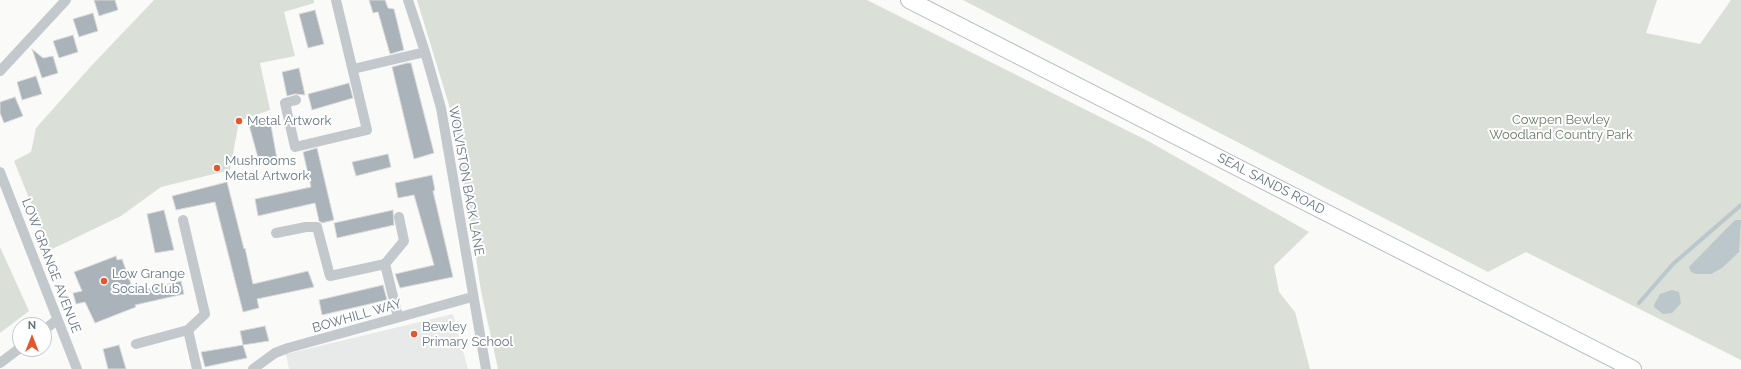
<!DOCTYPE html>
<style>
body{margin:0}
#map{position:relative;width:1741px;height:369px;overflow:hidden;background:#fafaf8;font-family:Raleway,sans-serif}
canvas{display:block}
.north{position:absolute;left:12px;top:317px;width:40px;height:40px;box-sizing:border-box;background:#fff;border:1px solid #c1c8cd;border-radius:50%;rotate:0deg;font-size:11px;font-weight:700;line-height:16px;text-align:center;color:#657683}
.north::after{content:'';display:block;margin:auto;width:14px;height:18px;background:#e4572e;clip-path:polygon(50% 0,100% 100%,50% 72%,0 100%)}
</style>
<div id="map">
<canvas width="1741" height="369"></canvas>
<div class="north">N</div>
</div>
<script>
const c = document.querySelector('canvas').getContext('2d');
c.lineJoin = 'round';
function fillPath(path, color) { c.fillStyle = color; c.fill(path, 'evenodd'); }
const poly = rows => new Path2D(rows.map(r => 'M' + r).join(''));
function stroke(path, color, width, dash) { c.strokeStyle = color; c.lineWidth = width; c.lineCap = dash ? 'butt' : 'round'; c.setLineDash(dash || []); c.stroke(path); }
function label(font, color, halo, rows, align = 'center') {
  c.font = font + ' Raleway,sans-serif'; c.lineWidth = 4; c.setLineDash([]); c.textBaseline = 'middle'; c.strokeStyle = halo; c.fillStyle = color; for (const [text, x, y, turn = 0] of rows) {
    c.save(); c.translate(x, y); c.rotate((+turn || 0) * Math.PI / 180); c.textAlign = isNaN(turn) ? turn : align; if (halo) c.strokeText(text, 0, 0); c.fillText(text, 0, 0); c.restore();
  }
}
fillPath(poly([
 [453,314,468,369,289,369,286,354]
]), '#e8e9e9');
fillPath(poly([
 [154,0,314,0,314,3,284,12,295,56,260,63,270,110,239,121,230,170,161,187,121,216,50,250,14,161,31,152,36,128,93,64],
 [417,0,867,0,1148,141,1309,232,1274,266,1279,292,1295,312,1310,369,498,369,481,291,456,128],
 [963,0,1657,0,1646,33,1700,44,1731,0,1741,0,1741,360,1526,252,1488,272],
 [0,247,29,311,0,333]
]), '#dadfd7');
fillPath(poly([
 [1735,220,1741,220,1739,252,1722,268,1711,274,1696,274,1691,272,1689,267],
 [1672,290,1679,292,1681,303,1672,313,1663,314,1654,307,1654,305,1660,294]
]), '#bbc7cb');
stroke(poly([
 [1639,303,1673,264,1741,205]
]), '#bbc7cb', 4);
const building = poly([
 [94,0,115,0,118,10,99,16,94,0],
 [369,0,385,0,388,8,394,9,404,50,390,54,378,12,373,13,369,0],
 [315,10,324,44,308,48,299,14,315,10],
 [93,13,98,31,79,37,73,19,93,13],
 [73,35,78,52,59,58,53,41,73,35],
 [32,49,43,58,53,56,58,73,42,78,32,49],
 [407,63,411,63,434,153,414,159,392,67,407,63],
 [299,68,305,95,295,94,287,96,282,72,299,68],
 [36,76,42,94,22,100,17,82,36,76],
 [349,83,353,98,312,110,308,94,349,83],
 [15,97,23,116,4,123,0,113,0,102,15,97],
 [270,120,277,159,260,165,249,125,270,120],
 [317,148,334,220,322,223,319,221,315,203,258,216,255,199,311,187,303,152,317,148],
 [388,154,391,167,356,176,352,162,388,154],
 [432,175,435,190,433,191,453,277,400,288,395,274,434,265,414,195,398,198,395,183,432,175],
 [227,182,244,249,245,248,253,284,308,271,314,287,257,299,259,308,243,312,215,202,176,210,172,196,227,182],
 [164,210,174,250,155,253,147,214,164,210],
 [393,210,394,225,337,238,334,223,393,210],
 [116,256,117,260,122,259,134,292,181,281,184,294,135,305,136,307,95,323,85,302,76,304,73,293,82,291,74,272,116,256],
 [383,285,387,300,322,315,319,300,383,285],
 [265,326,269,341,243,345,240,331,265,326],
 [119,345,126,369,108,369,103,349,119,345],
 [243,345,247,358,205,367,201,352,243,345]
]);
fillPath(building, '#aab3b9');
stroke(building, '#dcdcda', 1);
const primary = poly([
 [909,0,1633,369]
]);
stroke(primary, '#b5babe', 18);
stroke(poly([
 [408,0,425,52,441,108,486,369],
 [353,69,425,52],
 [0,71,66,0],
 [296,100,285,103,295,147,367,130,336,0],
 [0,172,77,369],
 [276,233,306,227,317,227,330,276,385,264,404,241,399,217],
 [385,264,398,317],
 [44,330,57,320],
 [188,330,197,369],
 [136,344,188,330,205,314,183,220],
 [0,363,20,348],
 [253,369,275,353,288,348,472,297]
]), '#c3c8cc', 10);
stroke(primary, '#fff', 16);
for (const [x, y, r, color] of [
 [239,121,4,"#e4572e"],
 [217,168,4,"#e4572e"],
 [104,281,4,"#e4572e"],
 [414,334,4,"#e4572e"]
]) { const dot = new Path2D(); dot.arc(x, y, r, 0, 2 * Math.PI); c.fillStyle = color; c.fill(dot); stroke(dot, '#fff', 1.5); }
label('13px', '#687a64', '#fff', [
 ["Cowpen Bewley",1561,120],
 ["Woodland Country Park",1561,135]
]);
label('13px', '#657683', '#fff', [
 ["Metal Artwork",247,121],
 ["Mushrooms",225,161],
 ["Metal Artwork",225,176],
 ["Low Grange",112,274],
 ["Social Club",112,289],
 ["Bewley",422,327],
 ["Primary School",422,342]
], 'left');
label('13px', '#657683', '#fff', [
 ["WOLVISTON BACK LANE",466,181,80],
 ["SEAL SANDS ROAD",1271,184,27],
 ["LOW GRANGE AVENUE",51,266,69],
 ["BOWHILL WAY",357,316,-16]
]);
</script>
